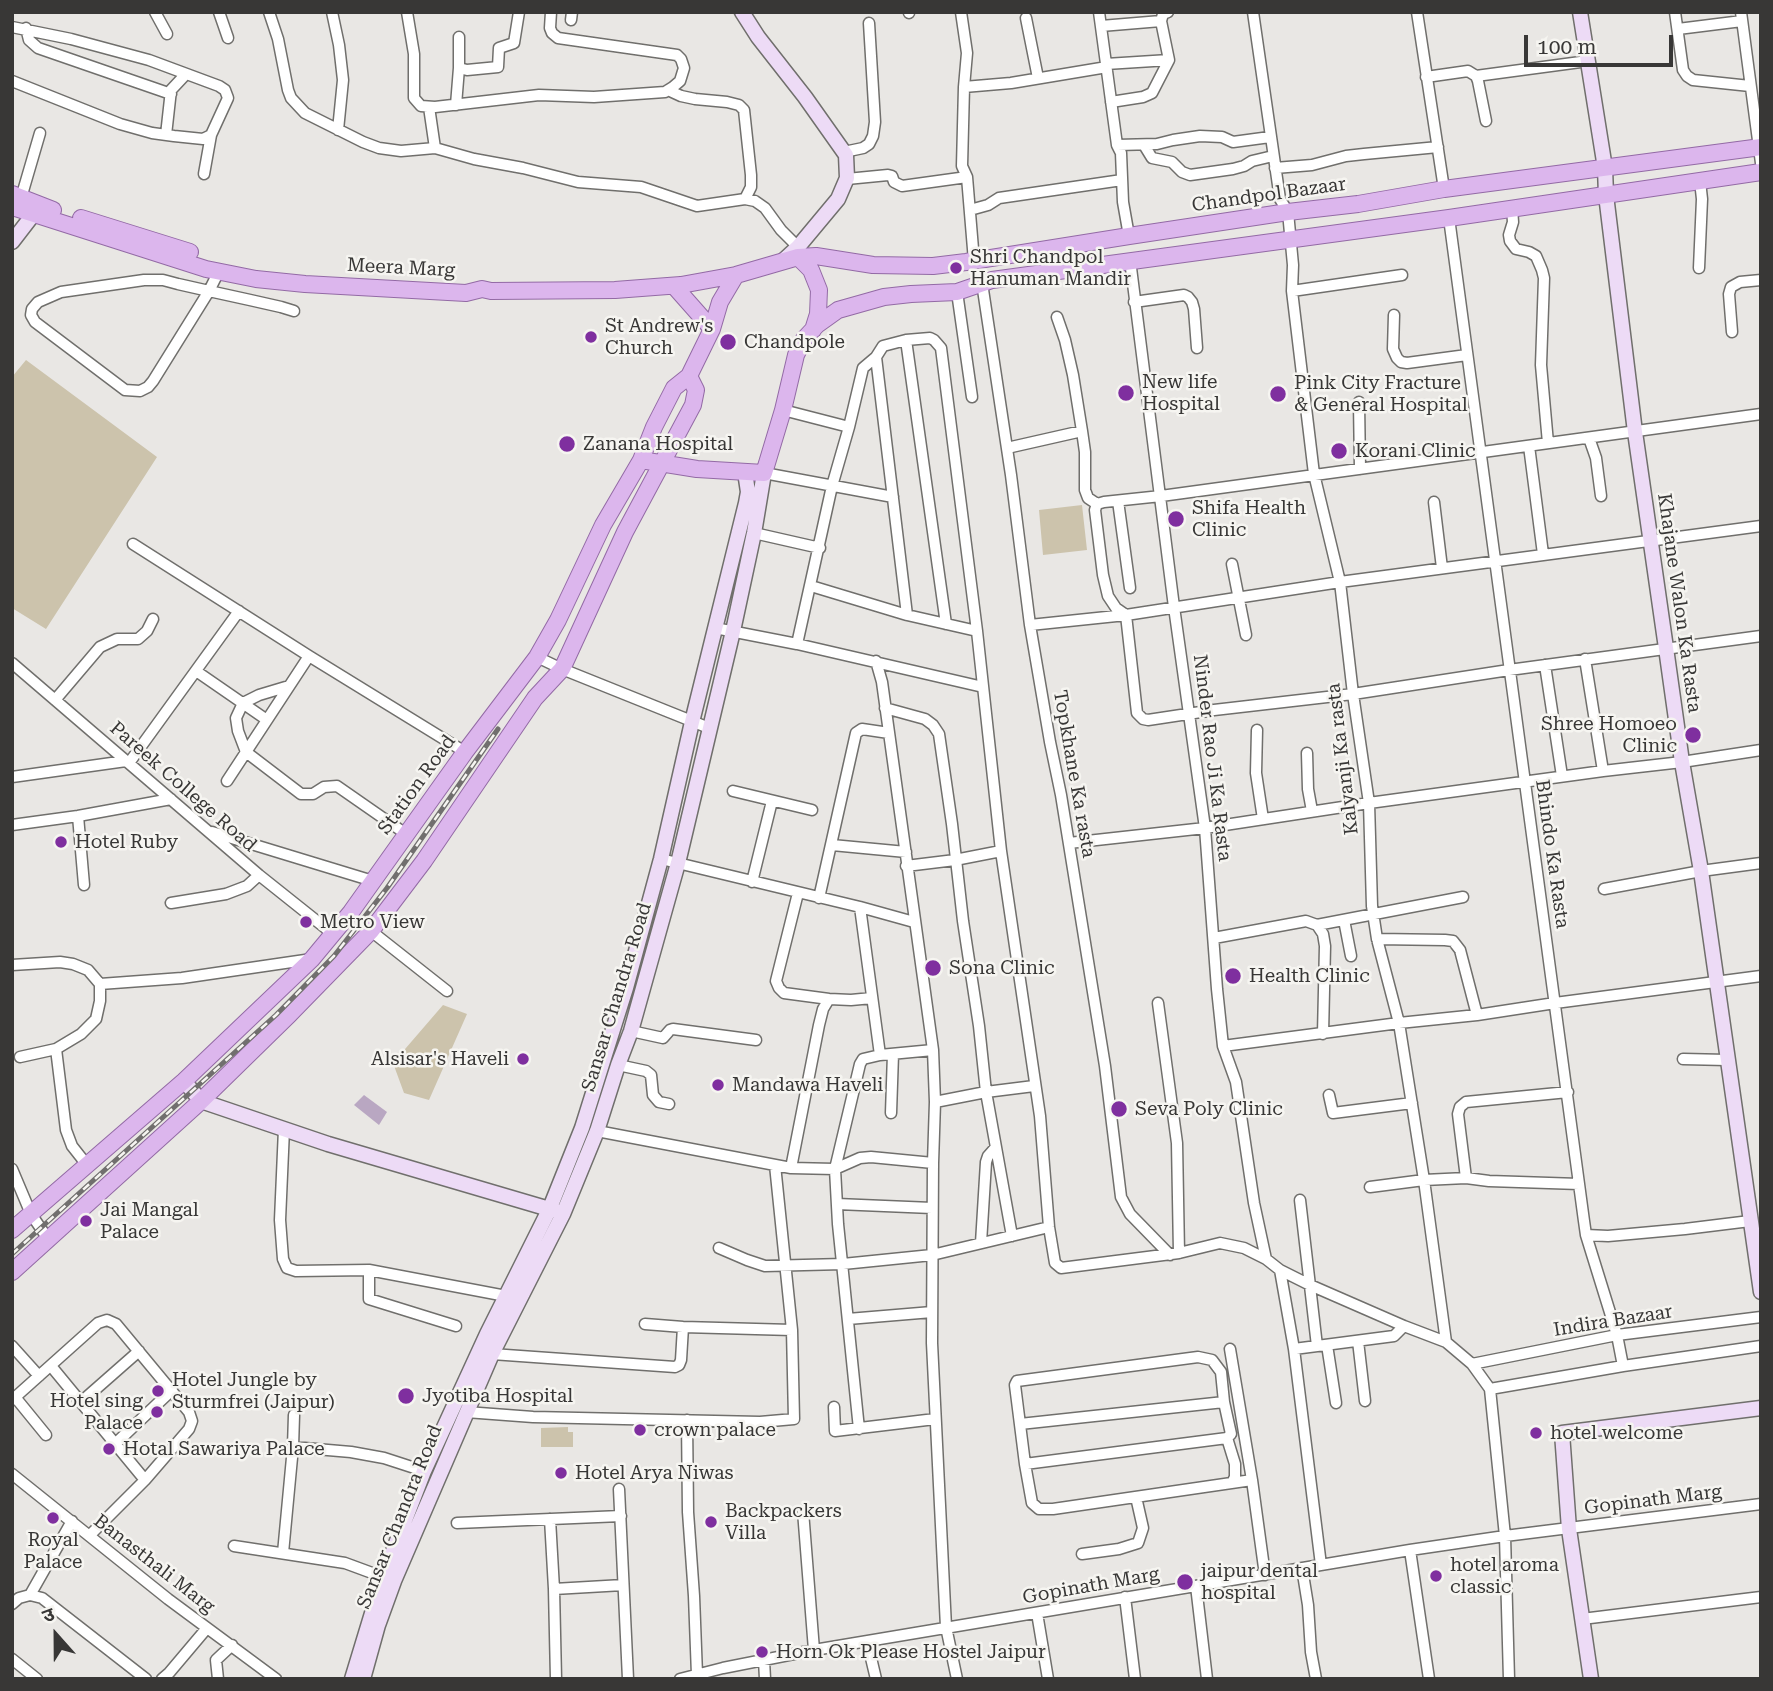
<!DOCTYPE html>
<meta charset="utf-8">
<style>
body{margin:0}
#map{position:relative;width:1773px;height:1691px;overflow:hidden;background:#e9e7e4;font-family:"Roboto Serif","Noto Sans Devanagari",serif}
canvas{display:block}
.frame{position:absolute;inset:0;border:14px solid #383736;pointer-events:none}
.north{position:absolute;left:21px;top:1600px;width:70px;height:70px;-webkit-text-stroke:5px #f6f5f1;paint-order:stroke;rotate:339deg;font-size:19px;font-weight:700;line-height:28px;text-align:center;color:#383736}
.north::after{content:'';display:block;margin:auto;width:24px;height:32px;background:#383736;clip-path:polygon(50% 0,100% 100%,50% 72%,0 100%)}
.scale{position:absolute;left:1524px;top:35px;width:149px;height:32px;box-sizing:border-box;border:4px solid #383736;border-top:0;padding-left:9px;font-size:21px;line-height:24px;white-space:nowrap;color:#383736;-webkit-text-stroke:5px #f6f5f1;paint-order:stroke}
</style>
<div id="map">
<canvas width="1773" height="1691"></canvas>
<div class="frame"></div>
<div class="north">उ</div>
<div class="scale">100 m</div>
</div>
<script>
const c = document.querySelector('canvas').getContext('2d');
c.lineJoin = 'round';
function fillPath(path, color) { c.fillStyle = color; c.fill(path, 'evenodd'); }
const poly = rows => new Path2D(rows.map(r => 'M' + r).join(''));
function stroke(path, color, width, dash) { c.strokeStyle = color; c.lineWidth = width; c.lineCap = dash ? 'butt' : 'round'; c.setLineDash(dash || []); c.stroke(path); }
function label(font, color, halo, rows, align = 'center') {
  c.font = font + ' "Roboto Serif",serif'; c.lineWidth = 5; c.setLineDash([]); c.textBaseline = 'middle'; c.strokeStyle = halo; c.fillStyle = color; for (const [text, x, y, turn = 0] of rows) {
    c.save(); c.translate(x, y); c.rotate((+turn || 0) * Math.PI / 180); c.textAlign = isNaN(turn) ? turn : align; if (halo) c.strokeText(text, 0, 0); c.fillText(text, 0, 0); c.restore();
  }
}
fillPath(poly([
 [26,360,157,457,46,629,12,608,12,377],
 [1082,505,1087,550,1043,555,1039,510],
 [443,1005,467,1014,429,1100,404,1093,393,1063],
 [568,1427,568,1432,573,1432,573,1447,541,1447,541,1428]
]), '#ccc3ac');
fillPath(poly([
 [364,1095,387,1112,379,1125,354,1105]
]), '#b9a7c2');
const street = poly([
 [155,12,167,34],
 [219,12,228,38],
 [269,12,278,39,288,90,291,98,305,113,363,142,379,148,401,151,435,148],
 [332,12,339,45,343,80,338,130],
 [407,12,414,54,414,98,421,106,435,107,539,95,594,97,665,92,673,87,680,81,684,68,681,59,677,55,558,38,552,33,550,28,551,12],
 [909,12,909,13],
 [961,12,967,53,964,87,962,166,967,177,974,261],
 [1099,12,1117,145,1121,153,1123,202,1129,236],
 [1253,12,1280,199,1288,212,1293,265,1292,291,1314,474,1340,582,1353,694,1369,803,1372,906,1377,939,1399,1023,1424,1180,1446,1342],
 [1417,12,1444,189],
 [1675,12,1683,70,1687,76,1693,80,1750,86],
 [1741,12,1761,163],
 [1026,18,1038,78],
 [571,20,572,12],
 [1101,26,1161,21],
 [12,27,71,39,149,60,219,86,225,90,228,98,211,135,203,139,174,136,152,133,120,124,12,81],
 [26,28,29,40,38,48,171,94],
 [1678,29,1742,21],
 [1106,64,1169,60],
 [459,68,467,70,498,67,499,48,514,43,519,12],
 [1476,76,1588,61],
 [1426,77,1468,71,1476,76,1478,81,1486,121],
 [964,87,1011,83,1107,67],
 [668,90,681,96,695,99,727,102,739,105,744,110,751,175,751,187,745,199],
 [1111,102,1143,97,1152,93,1169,60,1161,21,1163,14,1168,12],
 [456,105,459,68,459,37],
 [429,107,435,148,474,159,523,168,578,182,641,187,697,206,745,199,755,201,765,208,781,230,798,247],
 [166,135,171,90,186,74],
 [1117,145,1157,144,1173,140,1200,136,1222,137,1233,142,1270,137],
 [1144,145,1152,158,1172,162,1182,172,1190,175,1233,169,1244,166,1252,161,1273,156],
 [844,152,863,148,869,144,873,136,875,122,869,23],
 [1275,168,1312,165,1346,156,1364,154,1438,147],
 [204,174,211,135],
 [847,179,888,175,892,176,894,182,902,186,967,177],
 [21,198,40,133],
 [1512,208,1513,222,1509,235,1510,241,1516,249,1529,252,1536,256,1542,270,1544,278,1541,365,1548,443],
 [970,210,988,205,999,198,1122,180],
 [1449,218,1584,1221,1586,1235,1617,1335,1623,1366],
 [1130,260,1174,607,1205,828,1217,989,1223,1046,1236,1082,1254,1203,1266,1259],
 [1699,268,1702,199,1700,181],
 [219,271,209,291,153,381,148,387,140,391,125,390,35,322,31,315,32,309,38,302,61,292,144,280,163,280,178,284,209,291,250,300,281,307,294,311],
 [982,283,1011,475,1030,625,1050,742,1061,795,1105,1066,1121,1197,1130,1214,1170,1255],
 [1292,291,1402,275],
 [957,292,972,397],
 [1134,302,1184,295,1188,297,1192,302,1194,309,1197,348],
 [1394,315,1393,349,1397,358,1401,362,1407,363,1467,355],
 [1057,317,1065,340,1073,375,1082,431,1085,452,1085,490,1088,498,1097,504,1104,502,1161,496,1761,414],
 [1732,332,1729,294,1731,287,1740,282,1761,280],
 [906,340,946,624],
 [876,357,907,615],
 [1359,402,1360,469],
 [783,410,849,427],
 [1589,438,1596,458,1601,496],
 [1529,446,1543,554],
 [1007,448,1082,431],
 [764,473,893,497],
 [1118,501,1130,588],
 [1434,502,1442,568],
 [1097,504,1095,510,1103,575,1108,596,1116,608,1126,615,1137,713,1143,719,1148,720,1214,710,1353,694,1509,670,1761,636],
 [754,533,820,548],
 [133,544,309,656,465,752],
 [1232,564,1246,635],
 [811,586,907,615,977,631],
 [1030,625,1126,615,1340,582,1761,526],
 [715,628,797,644,983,687],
 [797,644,832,486,849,427,863,368,876,357,883,346,906,340,930,338,934,340,941,348,977,631,1001,851,1040,1116,1049,1227,1055,1263,1061,1268,1179,1253,1220,1243,1244,1248,1266,1259,1280,1270,1310,1285,1404,1326,1446,1342,1472,1364,1490,1389,1505,1536,1509,1679],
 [537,657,562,669,709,728],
 [1585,659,1603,771],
 [876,661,882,682,933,1050,935,1102,933,1163,932,1343,946,1627,957,1679],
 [12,663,259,875,333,934],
 [1545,665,1562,776],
 [196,671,267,720],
 [289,686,259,695,243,703,236,718,238,731,246,752,301,794,313,794,324,787,337,786,406,834],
 [55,700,100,647,117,639,138,639,147,631,153,619],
 [885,708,925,719,933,725,939,734,952,824,963,921,979,1026,986,1092,1012,1236],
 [1257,730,1256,773,1263,819],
 [1307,753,1308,789,1312,811],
 [129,763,239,611],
 [12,777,126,761],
 [227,781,309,656],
 [733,791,812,810],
 [78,816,84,885],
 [12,825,78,816,171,799],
 [212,832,373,881],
 [1069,843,1205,828,1369,803,1603,771,1682,762,1761,750],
 [832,845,906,852],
 [661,859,860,907,914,922],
 [906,866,955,860,1001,851],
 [752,882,772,801],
 [1604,889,1701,871,1761,863],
 [798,893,776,981,779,988,784,993,829,999,851,1000,872,998],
 [819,898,856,733,862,729,889,733],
 [171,903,226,894,247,886,259,875],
 [860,907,880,1055],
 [1344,920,1351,956],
 [1317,925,1323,934,1325,946,1323,1034],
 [371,931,447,991],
 [1214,938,1306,921,1317,925,1463,897],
 [1377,939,1445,940,1453,941,1460,950,1477,1015],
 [12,965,60,962,73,964,88,970,100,984,100,1001,96,1019,81,1034,56,1049,20,1057],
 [100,984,182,978,312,959],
 [1158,1003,1177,1143,1179,1253],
 [631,1031,663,1038,670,1030,673,1029,756,1040],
 [1223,1046,1399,1023,1477,1015,1555,1003,1761,976],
 [56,1049,66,1130,72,1146,87,1165],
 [1683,1059,1727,1060],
 [618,1065,646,1071,651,1075,653,1095,659,1102,669,1104],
 [1329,1095,1333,1113,1412,1103],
 [935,1102,986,1092,1034,1086],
 [891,1113,893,1054],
 [284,1129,280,1220,283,1259,287,1268,296,1271,369,1270,506,1296],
 [597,1131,791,1168,835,1169,860,1158,871,1157,933,1163],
 [791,1168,819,1025,823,1009,829,999],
 [12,1169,31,1214,48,1239],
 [1466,1178,1458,1114,1460,1107,1466,1102,1568,1092],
 [1370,1187,1424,1180,1466,1178,1489,1181,1579,1184],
 [1300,1200,1317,1346],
 [837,1204,932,1208],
 [1586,1235,1608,1236,1685,1229,1750,1221],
 [981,1243,986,1162,988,1156,996,1147],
 [719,1248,747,1260,765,1266,843,1264,932,1255,1049,1227],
 [369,1270,369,1299,456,1326],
 [1280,1270,1294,1349,1394,1336,1404,1326],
 [848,1319,932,1312],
 [645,1324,683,1327,792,1330],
 [1358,1341,1365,1401],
 [1327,1345,1336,1403],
 [12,1346,39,1376],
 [1230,1349,1252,1480,1265,1575],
 [1294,1349,1321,1565],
 [492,1354,675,1367,679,1365,681,1360,683,1327],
 [1472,1364,1617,1335,1761,1317],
 [51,1366,145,1480],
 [1490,1389,1623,1366,1761,1346],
 [15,1397,46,1435],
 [12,1400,98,1323,107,1320,116,1324,189,1412,192,1421,189,1429,145,1480,90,1535],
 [81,1402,139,1351],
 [834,1407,835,1431,935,1419],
 [466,1412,533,1417,760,1422,794,1419,792,1330,775,1165],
 [687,1420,688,1512,694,1596,697,1675],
 [1020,1424,1224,1402,1221,1372,1212,1360,1198,1357,1017,1381,1015,1385,1025,1464,1032,1503,1039,1509,1053,1509,1252,1480],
 [859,1429,838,1224,835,1169,860,1064,863,1059,880,1055,933,1050],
 [1227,1438,1235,1464,1235,1477,1232,1483],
 [115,1444,172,1390],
 [293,1447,351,1452,384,1458,424,1471],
 [1025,1464,1227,1438,1231,1434,1224,1402],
 [12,1474,168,1599,276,1679],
 [619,1489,628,1679],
 [803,1511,814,1650],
 [550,1519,554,1589],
 [457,1523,621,1516],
 [234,1546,345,1563,383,1577],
 [1410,1550,1429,1679],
 [283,1553,293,1447,294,1415],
 [1082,1554,1119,1549,1138,1543,1143,1528,1136,1497],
 [1302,1568,1308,1605,1311,1652,1316,1679],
 [1196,1586,1207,1679],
 [30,1595,72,1521],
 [1125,1597,1135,1679],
 [12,1604,19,1598,30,1595,42,1598,146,1679],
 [1037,1613,1048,1679],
 [1582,1619,1761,1597],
 [867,1641,876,1679],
 [12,1659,37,1679],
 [764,1660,765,1679],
 [162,1679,169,1673,207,1628],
 [218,1679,216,1660,232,1645],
 [556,1679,554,1589,623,1585],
 [680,1679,723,1668,814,1650,1410,1550,1505,1536,1761,1504]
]);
const secondary = poly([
 [742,12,758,37,805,97,846,155,847,178,838,199,798,247,784,260],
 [1580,12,1605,168,1606,195,1635,432,1666,648,1682,762,1701,871,1761,1292],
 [12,242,39,207],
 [184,1081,201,1101,328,1144,556,1211],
 [352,1679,383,1577,424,1471,487,1334,550,1208,582,1128,626,988,661,859,692,722,746,503,748,492,745,472],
 [363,1679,378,1625,394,1581,492,1354,563,1214,597,1131,618,1065,631,1031,678,863,733,631,754,533,764,473],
 [1591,1679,1569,1529,1562,1433,1761,1408]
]);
const primary = poly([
 [12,194,53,210],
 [12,207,206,269,256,279,305,284,466,293,482,289,491,291,615,290,681,285,736,275,798,257,816,256,873,265,933,266,966,262,1129,236,1288,212,1358,204,1444,189,1761,147],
 [81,218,190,252],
 [798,257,811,270,819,290,818,314,813,330],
 [674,286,712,329],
 [641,460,697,469,764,473,783,410,796,355,804,339,817,325,838,310,884,297,911,294,957,292,992,280,1449,218,1761,172],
 [12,1230,184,1081,312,959,351,912,465,752,537,657,558,620,603,525,641,460,654,427,674,388,689,376,712,329,720,302,736,275],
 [12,1272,201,1101,290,1014,371,931,424,861,535,698,562,669,625,532,693,405,696,390,689,376]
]);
stroke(street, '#706f6c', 13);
stroke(secondary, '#706f6c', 17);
stroke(primary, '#936aa5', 18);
stroke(street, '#fff', 10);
stroke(secondary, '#eddbf6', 14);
stroke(primary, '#dcb6ed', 16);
const rail = poly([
 [12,1254,276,1015,334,956,387,888,498,729]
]);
stroke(rail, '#716f6e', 5);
stroke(rail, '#f6f5f1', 2.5, [8]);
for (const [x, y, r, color] of [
 [956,268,7,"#7f2f9f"],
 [591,337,7,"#7f2f9f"],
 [728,342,9,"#7f2f9f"],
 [1126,393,9,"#7f2f9f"],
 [1278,394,9,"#7f2f9f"],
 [567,444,9,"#7f2f9f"],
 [1339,451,9,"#7f2f9f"],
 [1176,519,9,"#7f2f9f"],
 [1693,735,9,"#7f2f9f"],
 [61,842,7,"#7f2f9f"],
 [306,922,7,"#7f2f9f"],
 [933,968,9,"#7f2f9f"],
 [1233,976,9,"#7f2f9f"],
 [523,1059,7,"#7f2f9f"],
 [718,1085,7,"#7f2f9f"],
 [1119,1109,9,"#7f2f9f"],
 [86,1221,7,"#7f2f9f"],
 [158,1391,7,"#7f2f9f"],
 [406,1396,9,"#7f2f9f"],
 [157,1412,7,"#7f2f9f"],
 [640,1430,7,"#7f2f9f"],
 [1536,1433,7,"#7f2f9f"],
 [109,1449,7,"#7f2f9f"],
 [561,1473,7,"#7f2f9f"],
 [53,1518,7,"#7f2f9f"],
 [711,1522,7,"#7f2f9f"],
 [1436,1576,7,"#7f2f9f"],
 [1185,1582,9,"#7f2f9f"],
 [762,1652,7,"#7f2f9f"]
]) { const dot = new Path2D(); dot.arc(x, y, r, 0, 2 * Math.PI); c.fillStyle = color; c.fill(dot); stroke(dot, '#f6f5f1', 2.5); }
label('19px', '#383736', '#f6f5f1', [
 ["Chandpol Bazaar",1269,195,-8],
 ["Meera Marg",401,268,3],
 ["Khajane Walon Ka Rasta",1679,603,82],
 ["Ninder Rao Ji Ka Rasta",1212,758,83],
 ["Kalyanji Ka rasta",1343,759,-97],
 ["Topkhane Ka rasta",1074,774,80],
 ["Station Road",417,785,-54],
 ["Pareek College Road",183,787,41],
 ["Bhindo Ka Rasta",1552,854,82],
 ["Sansar Chandra Road",617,997,-73],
 ["Indira Bazaar",1613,1321,-9],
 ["Gopinath Marg",1653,1500,-7],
 ["Sansar Chandra Road",400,1517,-68],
 ["Banasthali Marg",154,1564,38],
 ["Gopinath Marg",1091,1586,-10]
]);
label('19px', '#383736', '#f6f5f1', [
 ["Shri Chandpol",970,257],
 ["Hanuman Mandir",970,279],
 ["St Andrew's",605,326],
 ["Church",605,348],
 ["Chandpole",744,342],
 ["New life",1142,382],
 ["Hospital",1142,404],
 ["Pink City Fracture",1294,383],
 ["& General Hospital",1294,405],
 ["Zanana Hospital",583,444],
 ["Korani Clinic",1355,451],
 ["Shifa Health",1192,508],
 ["Clinic",1192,530],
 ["Shree Homoeo",1677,724,"right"],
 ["Clinic",1677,746,"right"],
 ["Hotel Ruby",75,842],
 ["Metro View",320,922],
 ["Sona Clinic",949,968],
 ["Health Clinic",1249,976],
 ["Alsisar's Haveli",509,1059,"right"],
 ["Mandawa Haveli",732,1085],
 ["Seva Poly Clinic",1135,1109],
 ["Jai Mangal",100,1210],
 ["Palace",100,1232],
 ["Hotel Jungle by",172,1380],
 ["Sturmfrei (Jaipur)",172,1402],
 ["Jyotiba Hospital",422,1396],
 ["Hotel sing",143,1401,"right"],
 ["Palace",143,1423,"right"],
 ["crown palace",654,1430],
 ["hotel welcome",1550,1433],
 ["Hotal Sawariya Palace",123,1449],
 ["Hotel Arya Niwas",575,1473],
 ["Backpackers",725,1511],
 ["Villa",725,1533],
 ["Royal",53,1540,"center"],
 ["Palace",53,1562,"center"],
 ["hotel aroma",1450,1565],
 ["classic",1450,1587],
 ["jaipur dental",1201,1571],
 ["hospital",1201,1593],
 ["Horn Ok Please Hostel Jaipur",776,1652]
], 'left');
</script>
